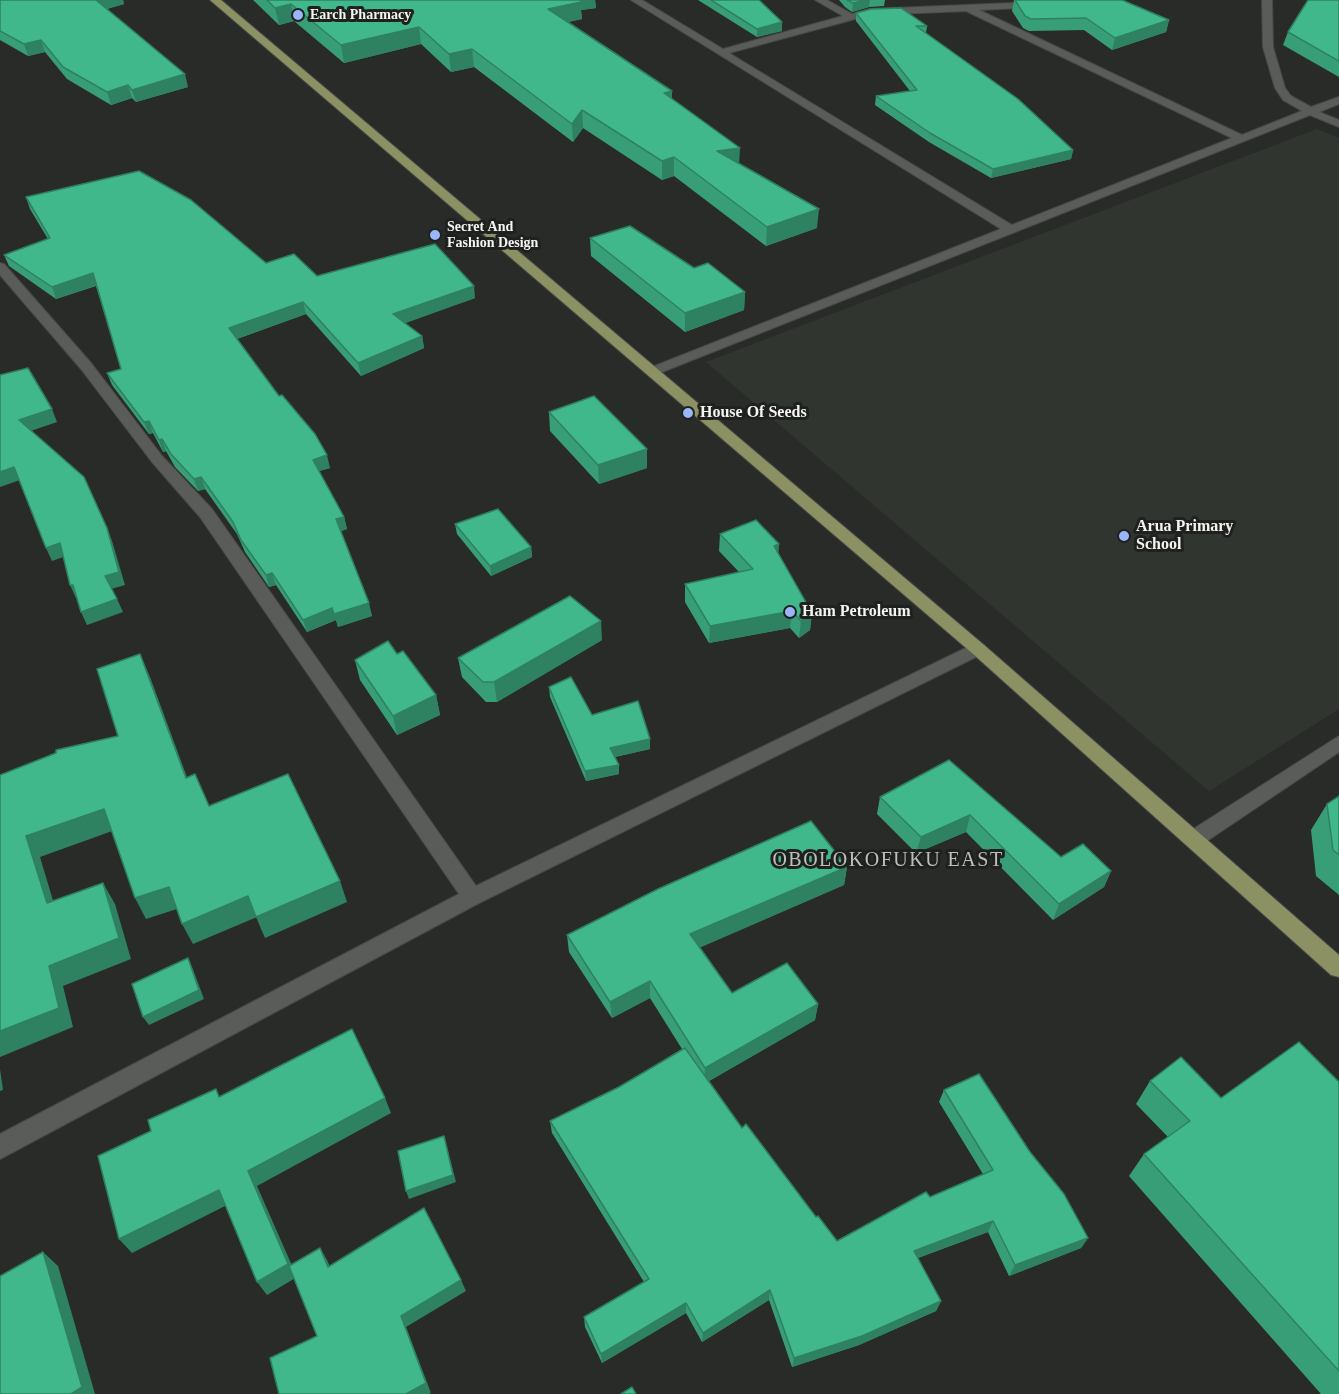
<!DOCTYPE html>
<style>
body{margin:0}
canvas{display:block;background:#292b28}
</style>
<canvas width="1339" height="1394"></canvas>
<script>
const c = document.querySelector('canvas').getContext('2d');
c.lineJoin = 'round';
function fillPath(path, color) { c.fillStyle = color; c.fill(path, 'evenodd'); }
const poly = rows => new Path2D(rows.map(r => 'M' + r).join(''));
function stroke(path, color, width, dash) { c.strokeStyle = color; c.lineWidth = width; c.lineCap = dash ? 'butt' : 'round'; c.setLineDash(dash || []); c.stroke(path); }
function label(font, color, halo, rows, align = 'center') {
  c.font = font + ' Georgia,serif'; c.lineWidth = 6; c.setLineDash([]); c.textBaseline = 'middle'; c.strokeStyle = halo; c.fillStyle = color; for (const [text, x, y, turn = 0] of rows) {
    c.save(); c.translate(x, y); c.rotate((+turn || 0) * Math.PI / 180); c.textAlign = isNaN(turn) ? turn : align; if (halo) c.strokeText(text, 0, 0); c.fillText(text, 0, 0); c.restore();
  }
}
fillPath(poly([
 [1317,129,1339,138,1339,709,1209,791,706,362]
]), '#30362f');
const minor = poly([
 [631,0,642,0,723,49,843,16,815,0,827,0,852,14,870,9,1037,2,1040,3,1040,7,979,10,1242,135,1302,111,1283,100,1275,88,1263,47,1262,0,1272,0,1273,47,1285,88,1291,96,1311,107,1339,97,1339,104,1319,112,1339,120,1339,127,1310,115,652,376,645,372,647,369,1001,229,631,0],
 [967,11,968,12,1232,138,1012,225,729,53,870,15,967,11],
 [0,263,4,264,91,363,162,456,212,509,476,886,972,645,978,643,984,645,987,649,984,653,479,903,0,1159,0,1134,459,894,200,517,152,462,81,369,0,275,0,263],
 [1339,736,1339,752,1201,845,1194,847,1187,845,1184,839,1187,833,1339,736]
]);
const major = poly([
 [210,0,221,0,984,645,1339,955,1339,977,1331,975,972,653,210,0]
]);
stroke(minor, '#484947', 2);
stroke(major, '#484947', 2);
fillPath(minor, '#595c59');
fillPath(major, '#8c9164');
fillPath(poly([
 [0,0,123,0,124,4,107,9,188,87,136,102,132,98,111,105,67,79,45,52,28,56,0,40],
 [253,0,595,0,596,8,581,10,582,19,568,22,672,99,739,164,817,228,766,246,674,176,662,180,583,128,573,142,474,67,451,72,421,44,344,63,294,21,279,25],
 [698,0,759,0,782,22,782,31,757,37],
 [839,0,885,0,884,6,869,7,852,12,845,7],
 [1005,0,1122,0,1169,20,1166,32,1112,50,1084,30,1029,31,1023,28,1012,11,1014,0],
 [1339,0,1339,77,1283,45,1288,32],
 [856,13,927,26,926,33,1073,150,1071,159,991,178,929,142,875,105,876,96,910,91,856,21],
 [26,197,266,263,317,276,475,298,404,323,422,336,424,348,361,376,306,314,237,339,330,468,319,471,344,517,347,529,341,531,372,616,338,627,336,620,307,632,276,585,269,587,245,552,237,534,205,489,198,491,175,467,166,451,163,452,153,433,149,434,112,385,107,373,121,369,96,286,56,299,9,266,4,255,48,239,30,209],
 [590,238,694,268,745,292,744,310,685,332,591,256],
 [549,412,647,449,647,468,599,484,550,431],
 [455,524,531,547,532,557,491,576,457,534],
 [720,534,779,554,812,613,810,630,799,638,790,628,709,643,685,602,685,584,739,572,719,551],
 [602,640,497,702,486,702,462,677,458,658],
 [397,654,436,695,440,715,397,735,360,680,355,660],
 [549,687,592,715,650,749,615,757,619,765,619,774,586,781,550,697],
 [949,760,1061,857,1111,871,1104,887,1053,920,966,832,916,853,877,814,880,797],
 [1339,796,1339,895,1316,876,1311,830,1327,804],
 [847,867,844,885,700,947,732,993,818,1004,815,1020,709,1081,742,1128,816,1217,837,1241,930,1197,983,1174,939,1102,944,1090,1030,1152,1088,1238,1081,1248,1009,1276,988,1232,918,1258,941,1301,936,1311,859,1345,792,1367,769,1300,702,1342,686,1313,602,1363,585,1327,584,1317,644,1282,552,1133,550,1121,619,1087,682,1049,650,998,612,1018,569,952,567,935],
 [1150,1081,1221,1098,1339,1082,1339,1394,1321,1394,1129,1176,1144,1154,1168,1137,1136,1104]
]), '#389e78');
fillPath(poly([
 [96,0,123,0,124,4,99,11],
 [577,0,595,0,596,8,581,10,582,19,550,26,548,9],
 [866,0,870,0,869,7,852,12,853,3],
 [291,4,294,21,279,25,275,8],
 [1169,20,1166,32,1112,50,1115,38],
 [782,22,782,31,757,37,757,29],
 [419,27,421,44,344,63,341,45],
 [41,40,45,52,28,56,24,44],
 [472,49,474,67,451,72,449,54],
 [185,74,188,87,136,102,132,90],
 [128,85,132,98,111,105,107,92],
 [672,91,672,109,664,93],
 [582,110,583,128,573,142,572,124],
 [740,148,739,167,717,151],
 [1073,150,1071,159,991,178,993,169],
 [674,157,674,176,662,180,662,161],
 [819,209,817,228,766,246,767,227],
 [93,273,97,285,56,299,52,287],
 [474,286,475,298,395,327,393,314],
 [745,292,744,310,685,332,685,313],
 [303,302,306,314,233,340,229,328],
 [422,336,424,348,361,376,358,363],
 [52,409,57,422,25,433,19,420],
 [149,421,153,433,149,434,144,422],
 [162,439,166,451,163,452,159,440],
 [647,449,647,468,599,484,598,465],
 [327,455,330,468,316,472,313,460],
 [14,467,20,480,0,487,0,472],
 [201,477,205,489,198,491,194,479],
 [344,517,347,529,339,532,336,519],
 [107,528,112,541,125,585,111,589,105,576],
 [60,543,66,556,52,561,46,548],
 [779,544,778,562,774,546],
 [531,547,532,557,491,576,490,566],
 [272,573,276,585,269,587,266,575],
 [70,585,73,585,79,598,76,598],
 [117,599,123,612,87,625,81,612],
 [369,603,372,616,338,627,334,614],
 [332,608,336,620,307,632,303,620],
 [792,611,790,628,709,643,710,626],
 [812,613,810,630,799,638,801,621],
 [601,621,602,640,497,702,494,682],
 [140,654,150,677,195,799,186,778],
 [436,695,440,715,397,735,393,716],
 [650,739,650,749,610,758,610,748],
 [619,765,619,774,586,781,585,771],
 [104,809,115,830,40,857,60,924,47,903,26,836],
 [970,815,966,832,916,853,921,837],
 [847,867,844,885,690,952,690,934],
 [1111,871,1104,887,1053,920,1059,904],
 [340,881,347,902,265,938,256,917],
 [103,883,115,904,131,959,63,986,73,1027,0,1057,0,1031,49,966],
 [169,887,180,908,146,919,135,898],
 [248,896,257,917,193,944,182,924],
 [188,958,192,967,204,999,149,1025,143,1017],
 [650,981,650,998,612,1018,610,1002],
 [818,1004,815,1020,704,1084,705,1068],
 [0,1069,3,1090,0,1091],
 [385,1098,391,1113,257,1186,297,1277,267,1295,257,1282,248,1171],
 [444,1136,456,1182,409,1199,406,1191],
 [219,1190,229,1204,132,1253,119,1239],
 [993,1221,988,1232,909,1261,914,1251],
 [1088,1238,1081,1248,1009,1276,1015,1265],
 [320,1248,327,1260,335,1278,328,1267],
 [43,1252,58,1266,95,1394,71,1394],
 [461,1280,466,1291,406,1327,431,1393,429,1394,406,1394,401,1316],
 [770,1290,769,1300,702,1342,703,1333],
 [941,1301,936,1311,859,1345,792,1367,794,1358],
 [686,1303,686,1313,602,1363,601,1354]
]), '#2e8161');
const building = poly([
 [0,0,96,0,185,74,132,90,128,85,107,92,63,67,41,40,24,44,0,31,0,0],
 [267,0,580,0,581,2,548,9,672,91,664,93,740,148,717,151,819,209,767,227,674,157,662,161,582,110,572,124,472,49,449,54,419,27,341,45,291,4,275,8,267,0],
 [711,0,759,0,782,22,757,29,711,0],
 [847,0,866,0,853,3,847,0],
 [1015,0,1122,0,1169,20,1115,38,1086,18,1031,19,1025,16,1015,0],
 [1308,0,1339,0,1339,61,1288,32,1308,0],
 [901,8,927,26,916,26,1018,99,1073,150,993,169,930,133,876,96,917,90,856,13,871,9,901,8],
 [139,171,191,200,266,263,294,254,317,276,435,244,474,286,393,314,422,336,358,363,303,302,229,328,279,396,282,395,315,434,327,455,313,460,344,517,336,519,369,603,334,614,332,608,303,620,272,573,266,575,241,540,233,522,201,477,194,479,171,454,162,439,159,440,149,421,144,422,107,373,121,369,93,273,52,287,4,255,50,238,26,197,139,171],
 [630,226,694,268,708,263,745,292,685,313,590,238,630,226],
 [28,368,52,409,19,420,84,477,107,528,119,572,105,576,117,599,81,612,73,585,70,585,60,543,46,548,14,467,0,472,0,375,28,368],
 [594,396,647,449,598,465,549,412,594,396],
 [498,509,531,547,490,566,455,524,498,509],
 [756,520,779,544,774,546,812,613,801,621,792,611,710,626,685,584,753,569,720,534,756,520],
 [570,596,601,621,494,682,483,682,458,658,570,596],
 [388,641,397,654,403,651,436,695,393,716,355,660,388,641],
 [140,654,186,778,195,774,209,806,288,774,340,881,256,917,248,896,182,924,169,887,135,898,104,809,26,836,47,903,103,883,119,938,49,966,59,1008,0,1031,0,775,56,753,56,750,118,736,97,669,140,654],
 [571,677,592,715,638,701,650,739,610,748,619,765,585,771,549,687,571,677],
 [949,760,1061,857,1083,844,1111,871,1059,904,970,815,921,837,880,797,949,760],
 [1339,796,1339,855,1333,850,1327,804,1339,796],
 [811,821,847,867,690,934,732,993,787,963,818,1004,705,1068,650,981,610,1002,567,935,658,889,811,821],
 [188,958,199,990,143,1017,132,984,188,958],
 [352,1029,385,1098,248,1171,288,1264,257,1282,219,1190,119,1239,98,1156,151,1131,148,1120,216,1089,219,1097,352,1029],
 [1299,1042,1339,1082,1339,1371,1144,1154,1190,1121,1150,1081,1181,1057,1221,1098,1299,1042],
 [685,1048,742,1128,746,1124,816,1217,818,1216,837,1241,926,1192,930,1197,993,1170,944,1090,979,1074,1030,1152,1064,1194,1088,1238,1015,1265,993,1221,914,1251,941,1301,862,1336,794,1358,770,1290,703,1333,686,1303,601,1354,584,1317,649,1279,550,1121,619,1087,685,1048],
 [444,1136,453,1175,406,1191,398,1151,444,1136],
 [424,1208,461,1280,401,1316,426,1383,406,1394,279,1394,270,1358,317,1336,289,1266,320,1248,328,1267,424,1208],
 [43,1252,82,1387,71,1394,0,1394,0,1276,43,1252],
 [632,1387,636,1394,621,1394,632,1387]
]);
fillPath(building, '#41b88b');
stroke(building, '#2e8161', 1.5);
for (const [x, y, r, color] of [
 [298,15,6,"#9bb5fd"],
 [435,235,6,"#9bb5fd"],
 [688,413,6,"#9bb5fd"],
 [1124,536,6,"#9bb5fd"],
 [790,612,6,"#9bb5fd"]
]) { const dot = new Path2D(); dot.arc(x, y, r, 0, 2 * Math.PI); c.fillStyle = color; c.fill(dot); stroke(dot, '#1f211f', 2); }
label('bold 14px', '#f4f5f3', '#1f211f', [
 ["Earch Pharmacy",310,15],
 ["Secret And",447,227],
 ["Fashion Design",447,243]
], 'left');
label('bold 16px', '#f4f5f3', '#1f211f', [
 ["House Of Seeds",700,413],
 ["Arua Primary",1136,527],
 ["School",1136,545],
 ["Ham Petroleum",802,612]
], 'left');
c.letterSpacing = '1.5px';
label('20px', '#bdbfbc', '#1f211f', [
 ["OBOLOKOFUKU EAST",888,861]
]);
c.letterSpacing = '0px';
</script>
